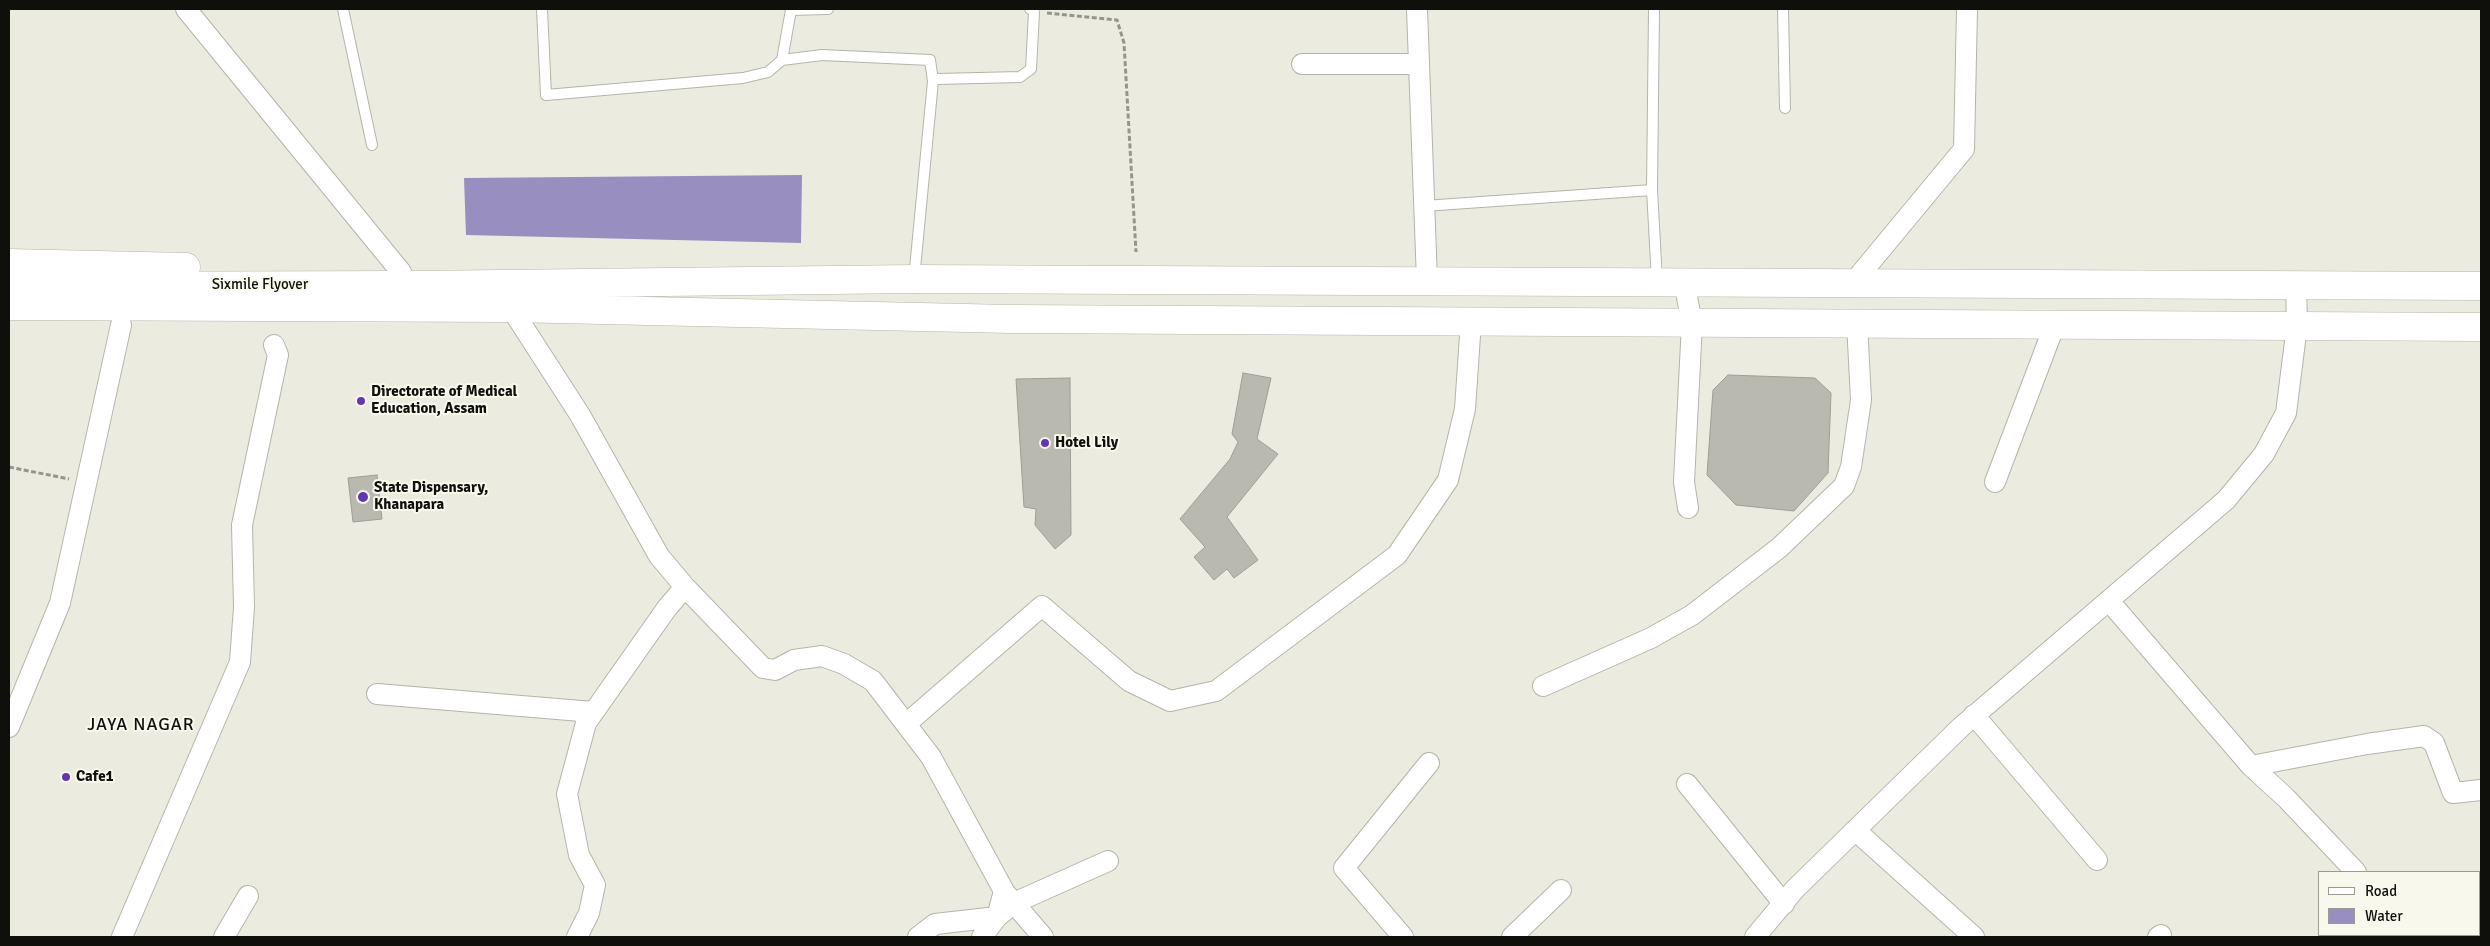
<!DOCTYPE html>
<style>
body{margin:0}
#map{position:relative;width:2490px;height:946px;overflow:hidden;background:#ebebe0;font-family:Signika,sans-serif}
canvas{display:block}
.frame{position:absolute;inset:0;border:10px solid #0f0f0c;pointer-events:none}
.legend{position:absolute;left:2318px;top:871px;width:162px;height:65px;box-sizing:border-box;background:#f8f8ed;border:1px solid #9b9b93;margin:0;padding:6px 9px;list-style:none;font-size:15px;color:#0f0f0c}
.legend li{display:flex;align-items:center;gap:10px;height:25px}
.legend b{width:25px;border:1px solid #9b9b93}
</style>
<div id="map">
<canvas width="2490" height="946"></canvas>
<div class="frame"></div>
<ul class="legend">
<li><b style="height:6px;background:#fff"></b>Road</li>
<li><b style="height:14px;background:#998ec0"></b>Water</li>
</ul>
</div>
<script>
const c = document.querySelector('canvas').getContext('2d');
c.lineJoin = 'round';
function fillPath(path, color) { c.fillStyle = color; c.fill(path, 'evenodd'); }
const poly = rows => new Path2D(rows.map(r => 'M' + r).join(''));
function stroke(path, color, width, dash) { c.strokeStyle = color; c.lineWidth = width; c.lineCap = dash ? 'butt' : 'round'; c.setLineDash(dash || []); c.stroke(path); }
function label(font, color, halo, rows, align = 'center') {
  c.font = font + ' Signika,sans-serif'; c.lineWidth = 4; c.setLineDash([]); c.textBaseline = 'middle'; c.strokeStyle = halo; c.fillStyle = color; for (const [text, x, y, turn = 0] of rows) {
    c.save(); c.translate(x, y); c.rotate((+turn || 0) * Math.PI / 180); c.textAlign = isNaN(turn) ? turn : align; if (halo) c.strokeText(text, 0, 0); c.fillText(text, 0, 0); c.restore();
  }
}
fillPath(poly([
 [802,175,801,243,466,235,464,178]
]), '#998ec0');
const building = poly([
 [1243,373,1271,378,1257,439,1278,454,1227,517,1258,560,1234,578,1227,569,1214,580,1194,557,1205,547,1180,519,1230,459,1238,442,1232,434,1243,373],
 [1728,375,1815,378,1831,393,1828,473,1794,511,1736,505,1707,475,1713,390,1728,375],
 [1070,378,1071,535,1055,549,1035,525,1036,509,1024,507,1016,379,1070,378],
 [377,475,382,519,353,522,348,478,377,475]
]);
fillPath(building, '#bab9af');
stroke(building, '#9e9e94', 1);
const service = poly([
 [343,9,372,145],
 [542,9,546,95,743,78,768,72,782,60,791,10,828,9],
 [1783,9,1785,108],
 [782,60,822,55,930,60,933,81],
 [1652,190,1654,9],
 [1424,206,1652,190,1657,281],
 [914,279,933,81,937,79,1020,77,1031,69,1034,12,1030,9]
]);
const minor = poly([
 [186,9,401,272],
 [1417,9,1427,281],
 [1302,64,1419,64],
 [1684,282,1692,323,1684,482,1688,508],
 [1853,283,1964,149,1967,9],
 [511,308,580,415,659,556,685,587,667,608,586,723,567,794,579,855,595,885,589,913,577,937],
 [1995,482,2055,324],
 [685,587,763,668,775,670,794,660,822,656,844,664,873,681,931,757,1004,891,997,917,982,937],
 [2109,601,2251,766],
 [1543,686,1651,638,1692,615,1779,548,1844,486,1851,467,1861,400,1857,323],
 [377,694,593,712],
 [1974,715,2097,860],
 [906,724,1042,606,1129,681,1170,701,1216,691,1397,555,1448,480,1465,409,1471,321],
 [9,727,60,603,121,325],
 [1687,784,1784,904],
 [1855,830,1974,937],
 [2356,872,2286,798,2251,766,2367,744,2424,736,2434,743,2453,793,2481,790],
 [1007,895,1043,937],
 [2360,935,2362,937],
 [122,937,240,662,244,607,242,525,278,355,274,345],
 [224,937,248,896],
 [918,937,935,924,997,917,1014,903,1108,861],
 [1403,937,1344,868,1429,763],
 [1512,937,1561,890],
 [1755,937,1795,889,1961,727,2226,500,2264,454,2286,413,2297,326,2296,284],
 [2158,937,2161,935]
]);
const primary = poly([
 [9,263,186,267],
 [9,286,419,285,914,279,2481,286],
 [9,306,511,308,1011,319,2481,327]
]);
stroke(service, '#b4b4aa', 12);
stroke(minor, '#b4b4aa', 22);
stroke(primary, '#b4b4aa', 29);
stroke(poly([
 [1047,13,1117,20,1124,43,1136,252],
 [9,467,69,479]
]), '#95958d', 3, [5, 2.5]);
stroke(service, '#fff', 10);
stroke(minor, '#fff', 20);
stroke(primary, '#fff', 28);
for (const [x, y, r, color] of [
 [361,401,5,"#6238b0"],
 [1045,443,5,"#6238b0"],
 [363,497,6,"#6238b0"],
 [66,777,5,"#6238b0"]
]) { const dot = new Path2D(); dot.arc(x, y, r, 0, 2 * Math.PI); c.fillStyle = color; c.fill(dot); stroke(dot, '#f8f8ed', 2); }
label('15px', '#0f0f0c', '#f8f8ed', [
 ["Sixmile Flyover",260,285]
]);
label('bold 15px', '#0f0f0c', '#f8f8ed', [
 ["Directorate of Medical",371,392],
 ["Education, Assam",371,409],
 ["Hotel Lily",1055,443],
 ["State Dispensary,",374,488],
 ["Khanapara",374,505],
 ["Cafe1",76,777]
], 'left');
c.letterSpacing = '1px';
label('18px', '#0f0f0c', '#f8f8ed', [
 ["JAYA NAGAR",141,725]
]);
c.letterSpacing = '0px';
</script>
